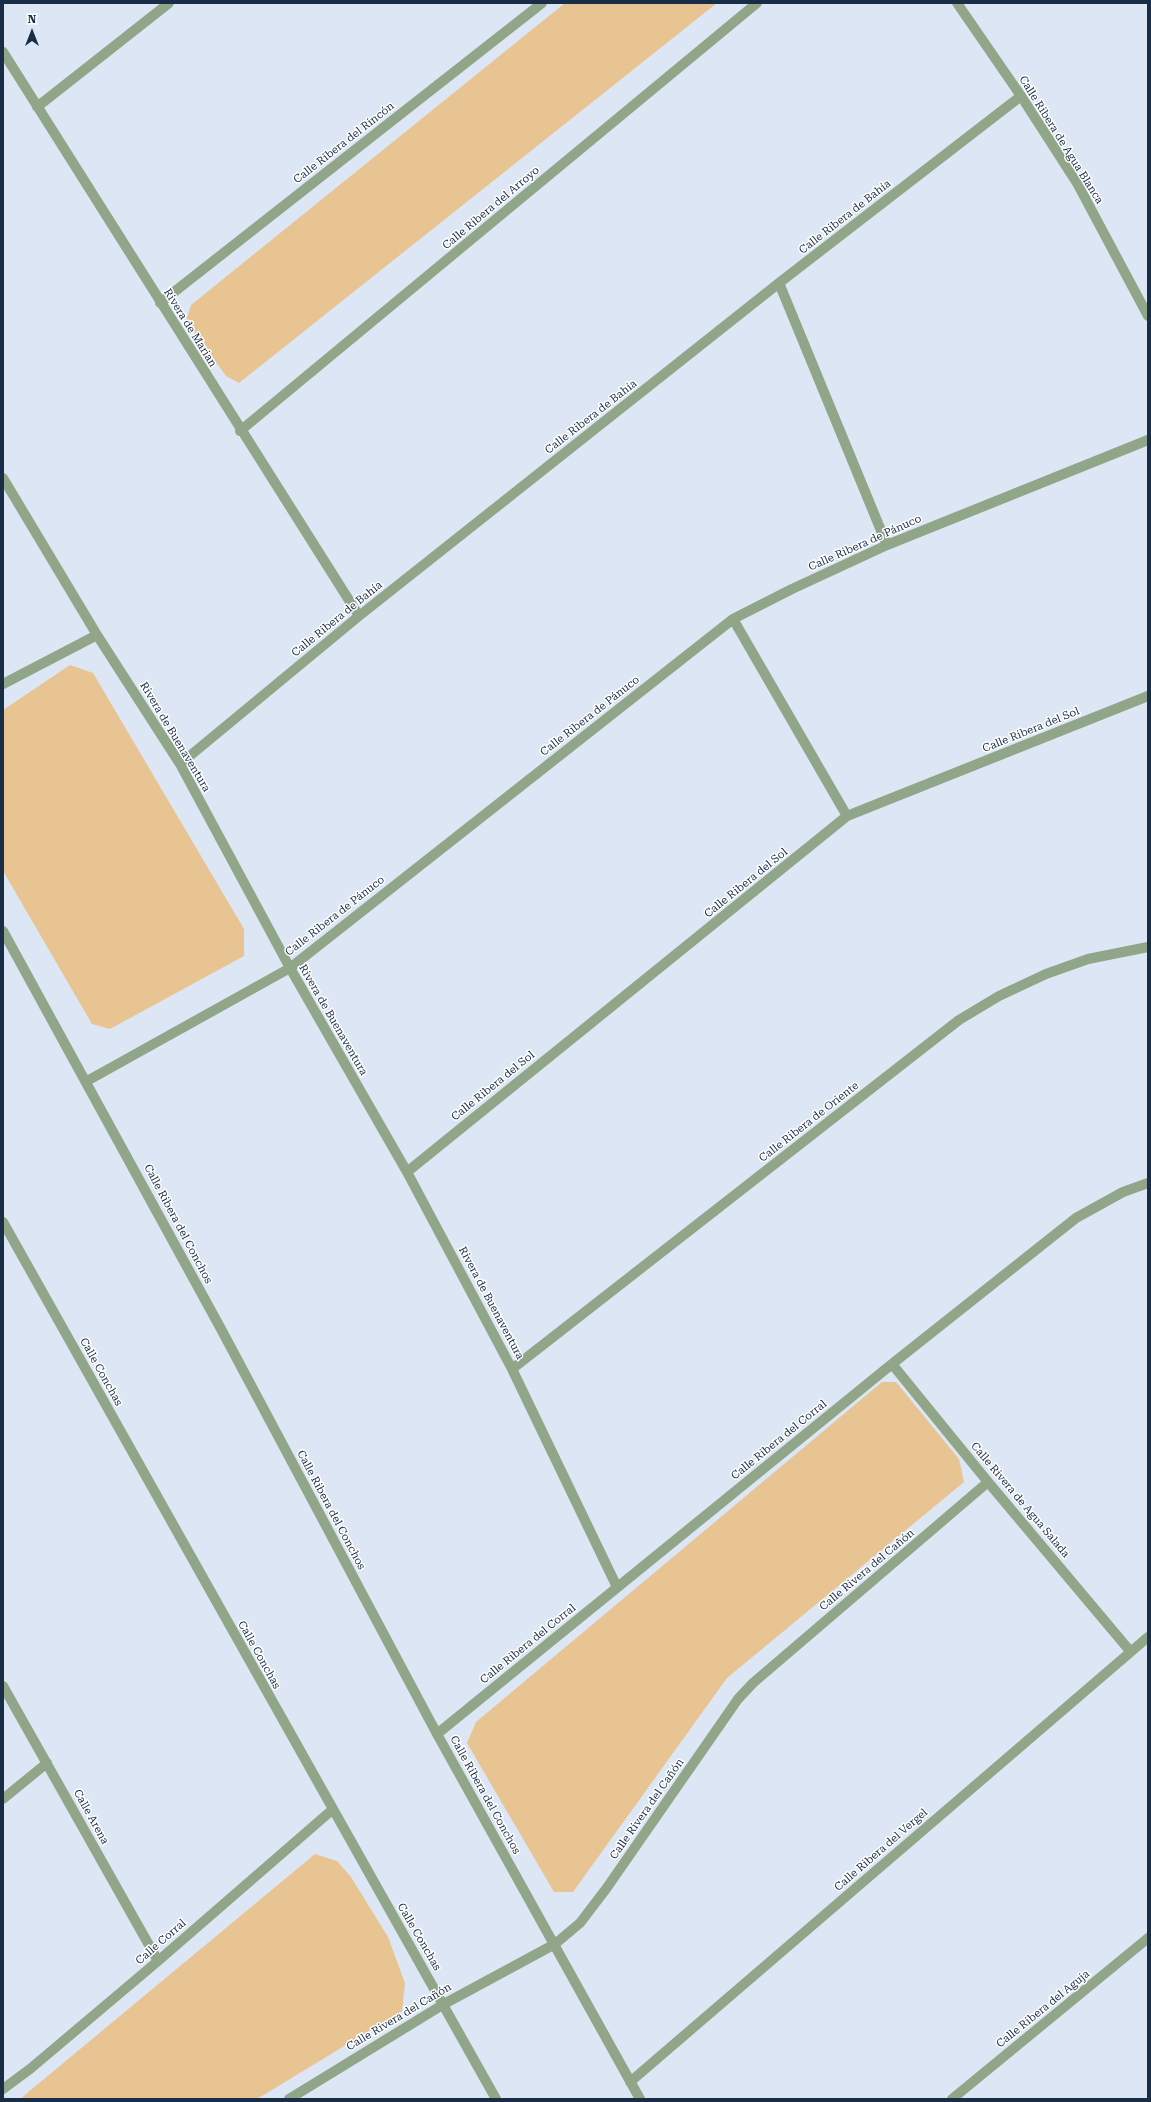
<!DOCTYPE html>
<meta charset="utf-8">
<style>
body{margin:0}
#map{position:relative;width:1151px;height:2102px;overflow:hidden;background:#dce6f4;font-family:"Roboto Serif",serif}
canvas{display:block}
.frame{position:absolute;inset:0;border:4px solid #192d47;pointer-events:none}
.north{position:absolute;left:12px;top:12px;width:40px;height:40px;-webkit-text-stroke:3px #fff;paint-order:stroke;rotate:0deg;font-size:11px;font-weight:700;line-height:16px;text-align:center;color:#192d47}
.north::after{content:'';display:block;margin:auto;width:14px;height:18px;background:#192d47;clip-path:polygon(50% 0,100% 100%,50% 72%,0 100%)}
</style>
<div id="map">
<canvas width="1151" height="2102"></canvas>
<div class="frame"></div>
<div class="north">N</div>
</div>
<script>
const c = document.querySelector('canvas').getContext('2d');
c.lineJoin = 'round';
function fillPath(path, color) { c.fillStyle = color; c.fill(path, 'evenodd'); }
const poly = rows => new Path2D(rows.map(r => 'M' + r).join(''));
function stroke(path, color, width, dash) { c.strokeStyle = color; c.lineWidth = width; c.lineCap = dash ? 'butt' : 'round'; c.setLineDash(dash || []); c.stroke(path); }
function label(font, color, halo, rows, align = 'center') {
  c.font = font + ' "Roboto Serif",serif'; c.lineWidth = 3; c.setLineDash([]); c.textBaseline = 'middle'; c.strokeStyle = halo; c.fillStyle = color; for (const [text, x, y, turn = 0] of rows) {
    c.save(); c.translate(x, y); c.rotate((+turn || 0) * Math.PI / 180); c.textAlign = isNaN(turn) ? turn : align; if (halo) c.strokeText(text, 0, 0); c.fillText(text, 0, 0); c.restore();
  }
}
fillPath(poly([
 [565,3,717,3,239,383,226,376,186,321,191,305],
 [70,665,93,673,244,929,244,956,110,1029,92,1024,3,871,3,710],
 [882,1382,896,1382,959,1459,964,1482,727,1678,573,1892,554,1892,467,1743,476,1722],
 [315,1854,337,1861,351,1877,388,1937,405,1983,402,2011,257,2099,20,2099]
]), '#e8c492');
stroke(poly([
 [3,52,359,616],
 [37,107,169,3],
 [779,283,887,545],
 [160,303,542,3],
 [240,431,757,3],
 [3,478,97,635,180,764,290,968,407,1172,512,1369,617,1587],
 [733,619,847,816],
 [3,684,97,635],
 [180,764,359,616,779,283,1021,96],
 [3,931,221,1329,437,1734,640,2099],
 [87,1081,290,968,733,619,792,589,887,545,1148,440],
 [407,1172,847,816,1148,696],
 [3,1222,496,2099],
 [892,1364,988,1482,1130,1651],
 [512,1369,959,1020,999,996,1046,974,1088,959,1148,947],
 [3,1686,158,1961],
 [437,1734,892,1364,1076,1218,1123,1192,1148,1183],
 [3,1799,47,1763],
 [630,2082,1148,1637],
 [3,2089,30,2069,158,1961,332,1810],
 [289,2099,444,2004,555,1944,580,1923,606,1889,738,1699,753,1683,988,1482],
 [952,2099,1148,1938]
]), '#91a588', 10);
stroke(poly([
 [957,3,1021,96,1077,183,1148,316]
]), '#91a588', 10);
label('11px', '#192d47', '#fff', [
 ["Calle Ribera de Agua Blanca",1061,140,58],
 ["Calle Ribera del Rincón",344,143,-38],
 ["Calle Ribera del Arroyo",491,208,-40],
 ["Calle Ribera de Bahía",845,217,-38],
 ["Rivera de Marian",190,328,58],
 ["Calle Ribera de Bahía",591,417,-38],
 ["Calle Ribera de Pánuco",865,543,-24],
 ["Calle Ribera de Bahía",337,619,-39],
 ["Calle Ribera de Pánuco",590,716,-38],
 ["Calle Ribera del Sol",1031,730,-22],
 ["Rivera de Buenaventura",175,737,59],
 ["Calle Ribera del Sol",746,883,-39],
 ["Calle Ribera de Pánuco",335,916,-38],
 ["Rivera de Buenaventura",333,1020,60],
 ["Calle Ribera del Sol",493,1086,-39],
 ["Calle Ribera de Oriente",809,1122,-38],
 ["Calle Ribera del Conchos",178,1224,62],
 ["Rivera de Buenaventura",491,1303,62],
 ["Calle Conchas",101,1372,61],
 ["Calle Ribera del Corral",779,1440,-39],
 ["Calle Rivera de Agua Salada",1020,1500,50],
 ["Calle Ribera del Conchos",331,1510,62],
 ["Calle Rivera del Cañón",867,1570,-40],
 ["Calle Ribera del Corral",528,1644,-39],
 ["Calle Conchas",259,1655,61],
 ["Calle Ribera del Conchos",485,1795,61],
 ["Calle Rivera del Cañón",647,1809,-55],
 ["Calle Arena",91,1817,61],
 ["Calle Ribera del Vergel",881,1850,-41],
 ["Calle Conchas",419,1937,60],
 ["Calle Corral",161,1942,-41],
 ["Calle Ribera del Aguja",1043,2009,-39],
 ["Calle Rivera del Cañón",399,2017,-31]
]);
</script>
